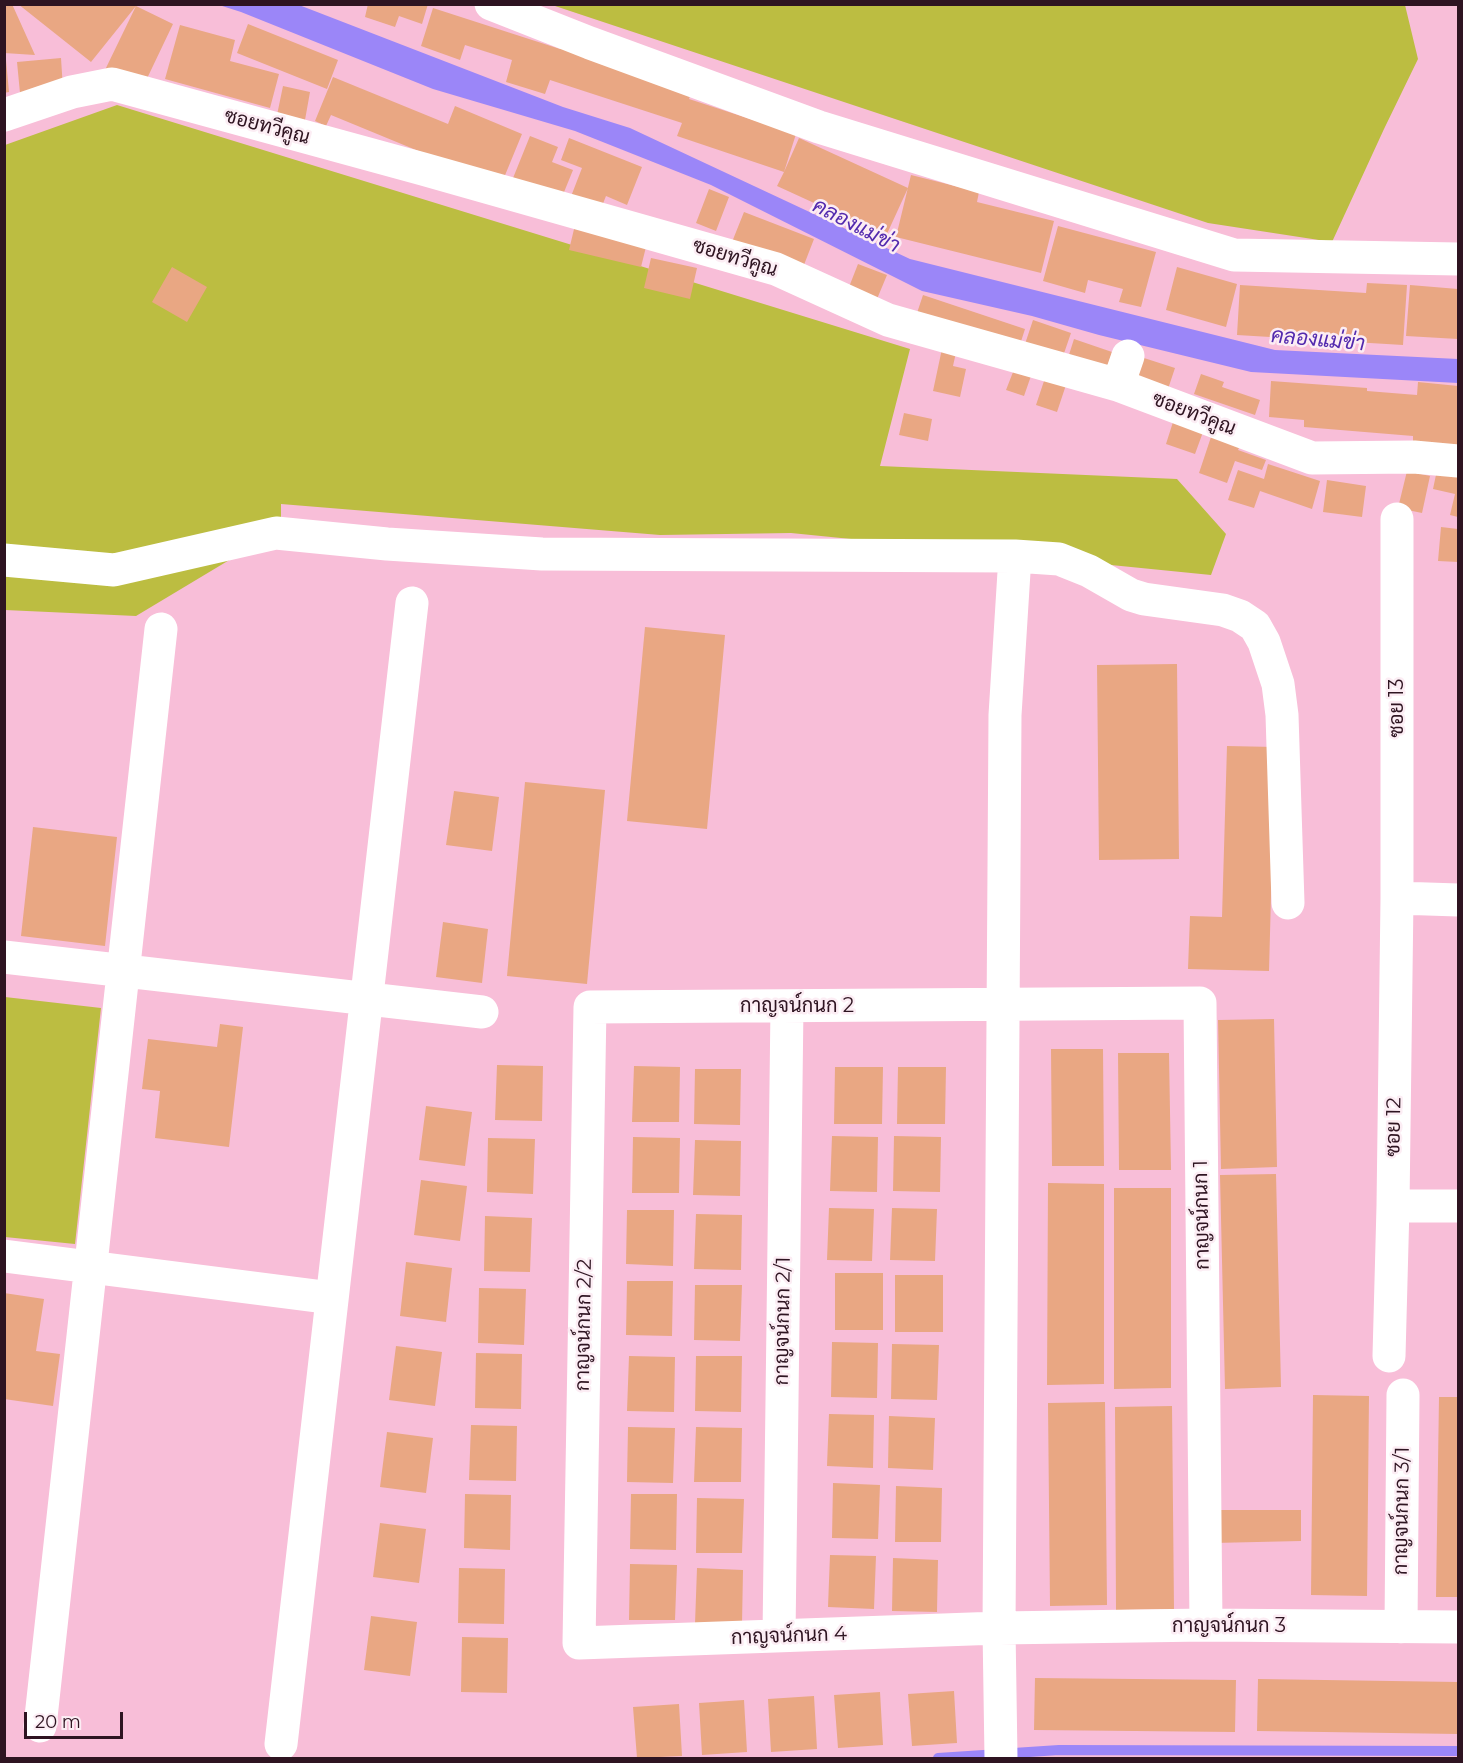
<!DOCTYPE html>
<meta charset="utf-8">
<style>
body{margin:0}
#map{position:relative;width:1463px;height:1763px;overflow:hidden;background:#f8bed8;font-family:Montserrat,sans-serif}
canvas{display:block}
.frame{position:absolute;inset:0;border:6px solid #2e1421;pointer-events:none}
.scale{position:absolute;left:24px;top:1712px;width:99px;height:27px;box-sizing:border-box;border:3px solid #2e1421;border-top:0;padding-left:8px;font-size:18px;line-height:21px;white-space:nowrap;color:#2e1421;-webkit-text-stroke:4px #fcedf4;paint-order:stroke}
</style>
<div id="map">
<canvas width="1463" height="1763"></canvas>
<div class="frame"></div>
<div class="scale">20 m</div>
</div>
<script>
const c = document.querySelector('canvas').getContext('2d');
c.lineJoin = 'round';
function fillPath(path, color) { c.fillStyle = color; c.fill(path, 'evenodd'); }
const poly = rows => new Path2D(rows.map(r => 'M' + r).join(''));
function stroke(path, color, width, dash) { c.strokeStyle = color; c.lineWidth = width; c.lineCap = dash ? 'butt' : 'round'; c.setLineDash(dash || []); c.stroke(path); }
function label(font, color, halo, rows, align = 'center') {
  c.font = font + ' Montserrat,Sarabun,sans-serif'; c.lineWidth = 5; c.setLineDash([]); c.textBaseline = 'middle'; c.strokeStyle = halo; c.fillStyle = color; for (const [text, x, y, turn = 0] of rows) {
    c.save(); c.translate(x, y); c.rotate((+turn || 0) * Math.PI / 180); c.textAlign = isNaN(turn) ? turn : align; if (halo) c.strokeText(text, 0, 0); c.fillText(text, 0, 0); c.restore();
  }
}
fillPath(poly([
 [552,5,1405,5,1418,59,1384,129,1332,242,1208,223],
 [117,105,910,349,880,466,1177,479,1226,534,1211,575,791,533,660,535,281,504,281,529,136,616,5,610,5,145],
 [5,997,101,1008,75,1244,5,1237]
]), '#bcbd41');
fillPath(poly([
 [219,5,299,5,563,107,630,128,910,259,1275,350,1458,359,1458,383,1251,372,1099,335,1032,316,922,291,711,185,575,131,433,89,241,12]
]), '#9b86f8');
stroke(poly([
 [938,1758,1059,1750,1458,1751]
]), '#9b86f8', 10);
fillPath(poly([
 [4,4,12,4,35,55,4,53],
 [18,4,134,4,136,6,91,62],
 [368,4,428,4,422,24,399,16,395,27,365,17],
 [136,6,173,24,142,89,105,70],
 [433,8,560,49,562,43,694,86,689,99,796,134,784,172,799,138,908,188,886,236,777,186,784,172,677,136,682,123,550,80,545,94,506,82,512,60,465,45,460,60,421,46],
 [248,24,338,60,327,89,237,53],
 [180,25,235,40,230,61,279,74,270,108,165,79],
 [61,58,63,89,20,93,17,62],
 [4,60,6,60,9,92,4,93],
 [333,77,448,124,455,106,522,134,501,185,331,115,326,126,315,121],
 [283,86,310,92,305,120,277,115],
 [530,136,558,147,552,162,573,170,560,202,511,183],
 [569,138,642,167,627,205,606,196,600,211,570,199,582,168,561,160],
 [911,175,979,192,977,202,1054,221,1041,273,896,237],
 [709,189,729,197,716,231,696,223],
 [744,212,814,239,802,270,732,242],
 [575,225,647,243,641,267,569,250],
 [1058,226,1156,252,1141,307,1119,302,1123,289,1088,280,1085,293,1043,281],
 [651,258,697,268,690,299,644,288],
 [858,264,887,275,877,299,849,287],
 [172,267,207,287,187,322,152,302],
 [1177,267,1237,284,1226,327,1166,310],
 [1367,283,1407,285,1403,345,1237,335,1240,285,1366,293],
 [1410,285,1458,289,1458,339,1406,336],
 [923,295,1025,329,1017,354,915,319],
 [1033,320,1071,333,1061,362,1023,350],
 [1074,339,1112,352,1105,374,1067,361],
 [943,344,957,348,953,366,966,369,960,397,933,391],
 [1144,358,1175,368,1168,389,1137,379],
 [1015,367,1032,373,1024,396,1006,390],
 [1201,374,1224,382,1222,387,1260,400,1255,415,1194,394],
 [1045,378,1066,385,1057,412,1036,405],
 [1271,381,1367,388,1367,391,1417,395,1418,382,1458,386,1457,446,1413,443,1413,436,1304,427,1304,420,1269,417],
 [904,413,932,419,928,441,899,435],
 [1173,422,1203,432,1195,454,1166,444],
 [1212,434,1241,444,1238,450,1266,460,1262,470,1235,461,1227,483,1199,473],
 [1268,464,1320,481,1312,509,1260,491,1254,508,1228,500,1238,470,1264,479],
 [1437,470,1458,474,1457,484,1458,485,1458,517,1450,515,1455,494,1433,489],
 [1407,471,1430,476,1422,513,1398,508],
 [1327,480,1366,486,1362,517,1323,512],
 [1441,527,1458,529,1458,562,1438,561],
 [645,627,725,635,707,829,627,821],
 [1177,664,1179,859,1099,860,1097,665],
 [1227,746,1275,747,1269,971,1188,969,1190,916,1222,917],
 [525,782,605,790,587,984,507,976],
 [454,791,499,797,492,851,446,845],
 [33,827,117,837,105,946,21,936],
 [443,922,488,929,482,983,436,977],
 [1274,1019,1277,1167,1221,1169,1218,1020],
 [220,1024,243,1027,229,1147,155,1138,160,1091,142,1089,148,1039,217,1047],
 [1051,1049,1103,1049,1104,1166,1052,1166],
 [1118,1053,1169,1053,1171,1170,1119,1170],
 [497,1065,543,1066,542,1121,495,1120],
 [634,1066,680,1067,679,1122,632,1122],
 [835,1067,883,1067,882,1124,834,1124],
 [898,1067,946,1067,945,1124,897,1124],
 [695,1069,741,1069,740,1125,694,1124],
 [426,1106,472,1112,465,1166,419,1160],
 [832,1136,878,1137,877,1192,830,1191],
 [894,1136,941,1137,940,1192,893,1191],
 [633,1137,680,1138,679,1193,632,1193],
 [488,1138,535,1139,533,1194,487,1192],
 [695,1140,741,1141,740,1196,693,1195],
 [1276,1174,1281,1387,1225,1389,1220,1175],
 [421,1180,467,1186,460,1241,414,1235],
 [1048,1183,1104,1184,1104,1384,1047,1385],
 [1114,1188,1171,1188,1171,1388,1114,1389],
 [829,1208,874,1209,872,1261,827,1260],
 [892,1208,937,1209,935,1261,890,1260],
 [627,1210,674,1210,673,1266,626,1264],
 [696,1214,742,1215,741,1270,694,1269],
 [485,1216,532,1218,530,1272,484,1271],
 [406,1262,452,1268,446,1322,400,1316],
 [835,1273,883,1273,883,1330,835,1330],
 [895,1275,943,1275,943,1332,895,1332],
 [627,1281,673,1281,672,1336,626,1335],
 [695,1285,742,1285,740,1341,694,1340],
 [479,1288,526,1289,524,1345,478,1343],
 [4,1293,44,1299,36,1351,60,1354,53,1406,4,1399],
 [832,1342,878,1343,877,1398,831,1397],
 [892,1344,939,1345,937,1400,891,1399],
 [396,1346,442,1352,435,1406,389,1400],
 [476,1353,522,1354,521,1409,475,1408],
 [629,1356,675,1357,674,1412,627,1411],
 [696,1356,742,1356,741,1412,695,1411],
 [1313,1395,1369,1396,1367,1596,1311,1595],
 [1439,1397,1458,1397,1458,1597,1436,1597],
 [1105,1402,1107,1605,1050,1606,1048,1403],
 [1172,1406,1174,1609,1116,1610,1115,1407],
 [829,1414,874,1415,873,1468,827,1466],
 [889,1416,935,1418,933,1470,888,1468],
 [471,1425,517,1426,516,1481,469,1480],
 [628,1427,675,1428,673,1483,627,1482],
 [696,1427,742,1428,741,1482,694,1482],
 [387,1432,433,1438,426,1493,380,1487],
 [833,1483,880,1485,878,1539,832,1538],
 [896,1486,942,1488,941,1542,895,1542],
 [465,1494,511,1495,510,1550,464,1548],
 [631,1494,677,1494,676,1550,630,1549],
 [697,1498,744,1499,742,1553,696,1553],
 [1214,1510,1301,1510,1301,1541,1213,1543],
 [380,1523,426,1529,419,1583,373,1577],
 [830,1555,876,1556,874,1609,828,1607],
 [893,1558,938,1560,937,1612,892,1611],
 [630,1564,677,1565,675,1620,629,1620],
 [459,1568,505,1569,504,1624,458,1623],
 [697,1568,743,1570,742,1624,695,1624],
 [371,1616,417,1622,410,1676,364,1670],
 [462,1637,508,1638,507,1693,461,1692],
 [1035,1678,1236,1680,1235,1732,1034,1730],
 [1258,1679,1458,1682,1458,1734,1257,1731],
 [954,1691,957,1743,912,1746,908,1694],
 [880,1692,883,1745,838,1748,834,1695],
 [814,1696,817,1749,771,1752,768,1699],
 [744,1700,747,1752,702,1755,699,1703],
 [679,1704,682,1756,637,1758,633,1707]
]), '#e9a783');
stroke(poly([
 [491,4,590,43,819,127,1234,255,1458,259],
 [4,115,72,92,112,84,423,169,776,269,888,320,1118,385,1312,458,1414,457,1458,461],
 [1118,385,1128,356],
 [4,560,114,570,276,533,387,544,542,554,1015,556,1059,559,1089,571,1131,595,1144,599,1223,610,1240,616,1255,626,1264,642,1278,684,1282,715,1288,903],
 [1397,898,1458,900],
 [4,957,482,1012],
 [1393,1206,1458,1206],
 [4,1256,332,1298],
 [1389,1356,1393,1206,1397,898,1397,519],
 [1206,1625,1200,1003,590,1007,579,1643,999,1628,1206,1625,1458,1627],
 [1401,1627,1403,1395],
 [779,1636,787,1006],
 [40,1726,161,629],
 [281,1744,412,603],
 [1001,1758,999,1628,1005,715,1015,556]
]), '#fff', 33);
label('20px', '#2e1421', '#fcedf4', [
 ["ซอยทวีคูณ",267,127,15],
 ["ซอยทวีคูณ",735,258,17],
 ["ซอยทวีคูณ",1194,414,21],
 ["ซอย 13",1397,708,-90],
 ["กาญจน์กนก 2",797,1006],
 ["ซอย 12",1394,1127,-89],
 ["กาญจน์กนก 1",1202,1215,-91],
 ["กาญจน์กนก 2/1",783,1321,-89],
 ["กาญจน์กนก 2/2",584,1325,-89],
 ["กาญจน์กนก 3/1",1402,1511,-89],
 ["กาญจน์กนก 3",1229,1626],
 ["กาญจน์กนก 4",789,1636,-2]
]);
label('italic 21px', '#532aae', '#fcedf4', [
 ["คลองแม่ข่า",856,226,27],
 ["คลองแม่ข่า",1318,340,5]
]);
</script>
